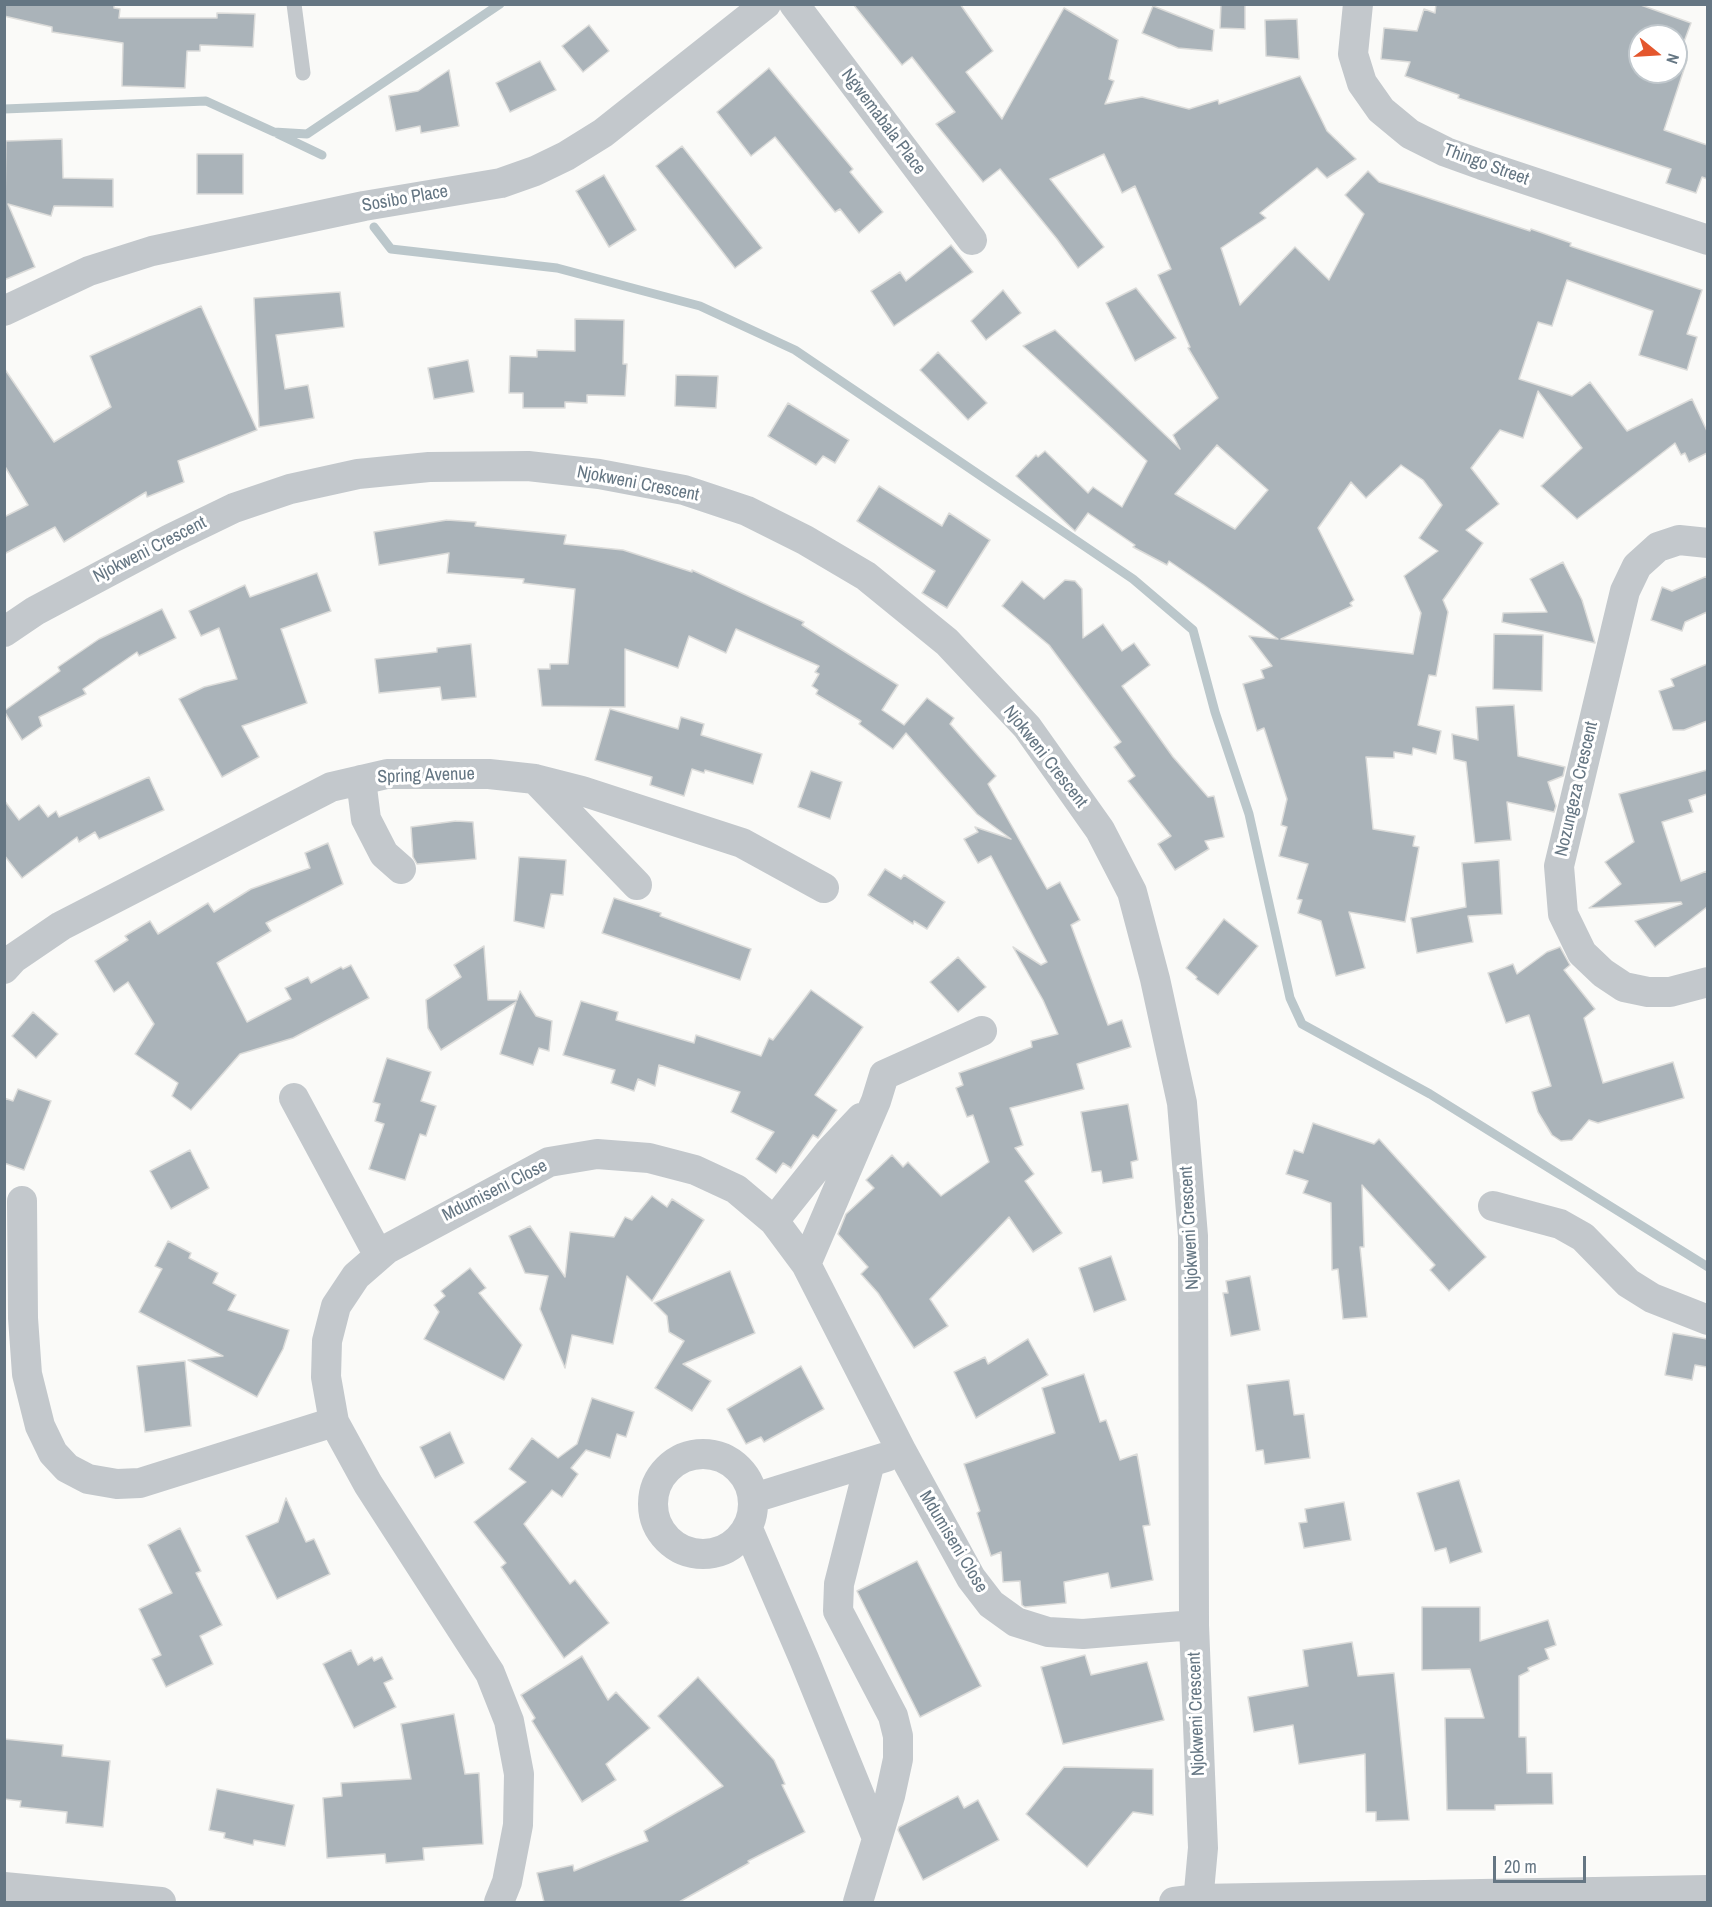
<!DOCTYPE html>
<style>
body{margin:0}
#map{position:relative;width:1712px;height:1907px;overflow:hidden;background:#fafaf8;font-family:"Archivo Narrow",sans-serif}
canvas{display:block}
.frame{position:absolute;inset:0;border:6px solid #657683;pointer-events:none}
.north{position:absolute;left:1628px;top:24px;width:60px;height:60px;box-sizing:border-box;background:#fff;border:2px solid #c1c8cd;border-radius:50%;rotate:108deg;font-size:16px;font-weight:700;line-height:24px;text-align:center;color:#657683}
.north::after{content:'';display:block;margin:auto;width:21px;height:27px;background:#e4572e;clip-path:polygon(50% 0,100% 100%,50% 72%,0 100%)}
.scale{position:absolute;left:1493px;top:1856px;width:93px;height:27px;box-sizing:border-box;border:3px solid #657683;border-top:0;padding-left:8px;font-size:18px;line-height:21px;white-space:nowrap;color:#657683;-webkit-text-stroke:4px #fff;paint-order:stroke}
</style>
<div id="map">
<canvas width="1712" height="1907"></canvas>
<div class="frame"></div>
<div class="north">N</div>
<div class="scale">20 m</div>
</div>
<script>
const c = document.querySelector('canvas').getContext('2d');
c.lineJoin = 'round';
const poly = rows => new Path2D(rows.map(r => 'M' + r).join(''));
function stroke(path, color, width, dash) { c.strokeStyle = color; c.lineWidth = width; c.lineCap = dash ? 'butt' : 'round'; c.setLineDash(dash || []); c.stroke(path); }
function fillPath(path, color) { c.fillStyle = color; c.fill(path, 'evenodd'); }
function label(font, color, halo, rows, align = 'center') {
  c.font = font + ' "Archivo Narrow",sans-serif'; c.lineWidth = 6; c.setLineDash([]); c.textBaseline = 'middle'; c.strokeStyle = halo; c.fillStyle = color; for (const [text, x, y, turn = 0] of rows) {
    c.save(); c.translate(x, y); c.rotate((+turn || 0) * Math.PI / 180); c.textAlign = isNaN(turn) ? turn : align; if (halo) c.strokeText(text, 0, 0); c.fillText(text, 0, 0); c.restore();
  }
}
stroke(poly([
 [4,109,206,101,274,132,307,134,500,4],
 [278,134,322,155],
 [374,227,391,249,557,268,700,306,795,350,1133,579,1193,630,1215,712,1249,814,1290,998,1302,1024,1430,1094,1708,1267]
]), '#bbc7cb', 9);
const building = poly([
 [4,4,114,4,114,8,120,9,119,18,217,18,217,13,255,14,253,47,200,45,200,51,187,51,185,88,122,86,123,43,52,32,52,27,4,16,4,4],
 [853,4,960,4,993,51,966,72,1002,119,1064,8,1118,40,1109,79,1114,81,1105,104,1142,97,1189,109,1218,100,1219,104,1300,76,1327,131,1356,159,1327,178,1317,168,1260,213,1266,218,1221,248,1240,305,1295,247,1329,280,1364,214,1345,195,1368,171,1379,182,1530,231,1531,229,1571,243,1570,246,1702,290,1687,334,1697,337,1687,370,1639,355,1653,311,1567,280,1552,326,1538,322,1519,379,1572,396,1590,382,1627,431,1692,399,1707,431,1707,453,1689,462,1685,453,1681,455,1675,443,1577,519,1541,486,1582,448,1538,391,1523,438,1500,430,1471,468,1499,504,1466,530,1483,543,1443,600,1448,612,1436,676,1429,675,1418,725,1441,731,1436,754,1413,748,1412,755,1394,752,1394,758,1366,757,1373,829,1415,836,1413,846,1419,847,1405,922,1349,912,1365,968,1336,976,1321,921,1298,913,1302,900,1297,899,1308,864,1279,856,1287,827,1281,825,1287,799,1264,728,1257,731,1243,684,1264,678,1261,670,1272,666,1249,636,1278,639,1204,585,1169,561,1167,565,1133,547,1135,545,1088,513,1075,531,1016,476,1036,455,1038,457,1045,451,1088,493,1093,487,1122,507,1147,461,1023,346,1055,330,1180,449,1173,435,1218,398,1188,348,1190,347,1158,275,1171,269,1135,186,1122,193,1104,154,1050,179,1104,247,1078,268,1057,239,1000,169,983,182,936,124,955,112,912,57,902,65,853,4],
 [1217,445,1268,490,1235,529,1175,494,1217,445],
 [1401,465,1423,480,1442,505,1419,538,1438,551,1404,576,1421,613,1413,654,1281,639,1352,606,1350,603,1354,600,1318,528,1351,482,1366,498,1401,465],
 [1221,4,1245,4,1245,29,1220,28,1221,4],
 [1436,4,1638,4,1691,23,1678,58,1687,60,1664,130,1707,145,1707,179,1702,177,1696,193,1666,183,1671,169,1458,98,1459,95,1405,76,1410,62,1381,59,1384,28,1417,31,1424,9,1435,13,1436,4],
 [1640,36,1676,36,1676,72,1640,72,1640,36],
 [1153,6,1214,30,1212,51,1178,48,1142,33,1153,6],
 [1297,19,1299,59,1266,56,1265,20,1297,19],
 [589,25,609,51,583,72,562,46,589,25],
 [540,61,556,90,510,112,496,83,540,61],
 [769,68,853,169,850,172,883,212,859,233,840,209,835,212,775,137,751,156,717,112,769,68],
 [449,70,459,126,421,133,420,126,396,131,389,96,418,91,449,70],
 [62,139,63,178,113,179,113,207,54,206,51,216,8,204,35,267,4,280,6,141,62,139],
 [682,146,762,248,735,268,656,166,682,146],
 [197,154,243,154,243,194,197,194,197,154],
 [604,175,636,230,609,247,576,191,604,175],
 [951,245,973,272,894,326,871,291,900,272,906,281,951,245],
 [1136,288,1176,338,1135,361,1106,303,1136,288],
 [1003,290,1021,313,986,340,971,321,1003,290],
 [340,292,344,327,276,335,285,389,308,385,314,418,259,427,254,298,340,292],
 [201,306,257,430,178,461,184,482,147,497,146,492,64,542,55,527,4,554,4,517,28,505,4,465,4,368,54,442,111,407,90,356,201,306],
 [575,319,624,320,623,364,627,364,625,396,587,395,587,403,565,402,565,408,523,408,523,393,509,393,510,356,537,357,537,350,575,351,575,319],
 [938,352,987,403,968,420,920,370,938,352],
 [468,360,474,392,434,399,428,368,468,360],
 [676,375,718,376,716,408,675,406,676,375],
 [788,403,849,440,835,463,823,456,816,465,768,436,788,403],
 [879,486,942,526,949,513,990,540,947,608,922,593,935,571,857,521,879,486],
 [447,520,476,522,475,526,566,535,564,544,623,550,692,572,692,570,804,622,802,625,898,685,882,710,904,725,927,698,954,718,950,724,996,776,988,784,1047,889,1060,882,1080,920,1071,925,1108,1025,1122,1020,1131,1047,1077,1064,1084,1089,1010,1108,1023,1145,1015,1148,1034,1174,1025,1181,1062,1233,1033,1252,1009,1217,930,1299,948,1326,914,1348,878,1293,861,1274,868,1267,838,1234,846,1214,874,1188,866,1180,892,1155,903,1167,908,1162,941,1196,989,1162,973,1115,967,1117,956,1088,963,1085,959,1073,1032,1047,1031,1041,1058,1034,1043,1000,1013,947,1041,965,1047,962,991,856,978,863,964,839,978,832,975,827,1011,839,977,814,906,733,893,749,859,724,861,721,816,694,818,690,812,686,819,674,815,672,819,666,736,629,726,653,689,636,678,668,625,649,625,707,542,706,538,669,550,669,550,664,568,664,575,589,523,583,524,579,447,573,449,553,379,565,374,532,447,520],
 [1563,562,1582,600,1595,643,1502,622,1503,613,1547,612,1530,579,1563,562],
 [317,573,331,611,281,629,307,703,242,726,259,757,222,777,179,699,204,687,237,679,219,628,201,636,189,611,245,585,250,597,317,573],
 [1707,576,1707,612,1685,622,1682,631,1651,620,1662,587,1672,591,1707,576],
 [1065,580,1075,581,1082,589,1083,638,1103,624,1122,651,1134,643,1150,665,1122,686,1173,757,1208,797,1214,796,1224,837,1205,841,1209,849,1175,870,1158,844,1171,836,1128,781,1135,776,1114,747,1121,742,1049,645,1002,606,1022,581,1044,599,1065,580],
 [162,609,176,638,139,656,137,652,83,689,86,694,39,717,42,726,22,740,4,711,60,671,58,667,99,639,162,609],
 [1494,634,1543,635,1542,691,1493,689,1494,634],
 [471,644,476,697,442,700,440,687,379,693,375,659,437,652,437,648,471,644],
 [1707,664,1707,721,1684,730,1673,730,1659,691,1674,686,1671,679,1707,664],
 [1514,705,1518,756,1565,767,1563,776,1548,782,1556,806,1554,812,1507,802,1511,840,1475,843,1466,762,1454,759,1452,734,1478,740,1476,707,1514,705],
 [610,709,678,729,681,717,704,724,701,735,762,754,753,784,705,770,704,773,692,769,684,796,650,785,652,777,595,760,610,709],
 [1707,770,1707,794,1689,800,1693,812,1662,822,1681,881,1707,871,1707,907,1655,947,1635,921,1682,904,1681,902,1589,908,1621,884,1605,862,1634,842,1619,794,1707,770],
 [811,771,842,782,830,819,798,807,811,771],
 [149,777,164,810,99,839,95,832,79,842,77,837,22,878,4,855,4,800,19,820,39,805,48,817,56,811,59,817,149,777],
 [456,821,473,822,476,859,417,864,413,857,411,827,456,821],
 [328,843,343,884,266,923,271,931,217,963,247,1022,291,999,285,988,308,977,311,983,341,967,343,969,351,965,369,998,293,1038,240,1054,191,1110,172,1096,178,1083,135,1054,154,1024,128,982,114,992,95,961,128,940,125,936,150,921,158,934,208,903,214,912,251,889,310,868,305,853,328,843],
 [519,857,566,860,563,895,551,894,544,928,514,921,519,857],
 [1499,860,1502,914,1468,916,1473,942,1417,953,1411,918,1466,907,1462,863,1499,860],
 [885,869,901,879,904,875,945,902,927,929,914,921,913,924,868,895,885,869],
 [614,898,661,913,660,916,751,949,740,980,602,933,614,898],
 [1224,919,1258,946,1218,995,1196,979,1197,977,1186,968,1224,919],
 [484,946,488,1000,517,1000,520,991,536,1016,552,1021,549,1051,539,1048,533,1065,500,1054,516,1002,441,1050,428,1028,426,1000,461,977,454,965,484,946],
 [1560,947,1570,965,1564,970,1595,1009,1584,1018,1603,1083,1673,1062,1684,1098,1598,1123,1589,1120,1572,1140,1561,1141,1552,1135,1538,1112,1532,1092,1551,1086,1529,1015,1506,1023,1488,973,1513,964,1517,974,1547,952,1560,947],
 [958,957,986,987,958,1012,930,982,958,957],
 [811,990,863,1027,815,1095,837,1110,818,1138,813,1135,791,1168,783,1163,776,1173,756,1159,774,1132,731,1112,740,1092,659,1065,655,1086,638,1079,634,1091,611,1083,615,1070,563,1055,581,1001,618,1012,616,1020,694,1043,696,1035,761,1056,769,1038,773,1040,811,990],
 [33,1012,58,1034,36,1058,12,1036,33,1012],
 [387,1058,431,1072,421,1101,436,1106,426,1136,420,1134,405,1180,369,1169,384,1124,375,1121,380,1104,373,1102,387,1058],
 [18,1089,51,1101,24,1170,4,1163,4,1098,13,1101,18,1089],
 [1128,1104,1138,1160,1131,1162,1133,1178,1103,1183,1101,1171,1092,1172,1081,1112,1128,1104],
 [1313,1123,1374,1144,1379,1139,1486,1257,1449,1291,1430,1270,1435,1265,1362,1185,1364,1247,1360,1247,1367,1317,1343,1319,1338,1269,1332,1270,1331,1203,1303,1193,1308,1181,1286,1174,1294,1150,1303,1153,1313,1123],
 [190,1150,209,1188,171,1209,150,1171,190,1150],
 [652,1196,667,1207,672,1199,704,1220,652,1301,627,1276,613,1344,572,1335,565,1368,540,1309,548,1276,525,1273,509,1236,530,1226,565,1277,570,1232,614,1237,625,1217,632,1220,652,1196],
 [168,1241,191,1253,189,1258,218,1273,213,1283,236,1295,228,1310,289,1330,283,1349,257,1397,188,1360,223,1356,139,1312,162,1269,155,1266,168,1241],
 [1111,1256,1126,1300,1094,1312,1079,1268,1111,1256],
 [470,1268,486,1288,479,1293,522,1345,504,1380,424,1339,439,1312,434,1305,445,1296,441,1291,470,1268],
 [730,1271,755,1333,683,1364,711,1381,692,1411,655,1388,684,1341,669,1332,667,1316,654,1303,730,1271],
 [1250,1276,1260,1330,1231,1336,1223,1293,1228,1293,1226,1281,1250,1276],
 [1673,1333,1707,1339,1707,1367,1695,1365,1692,1380,1665,1375,1673,1333],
 [1028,1339,1048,1375,976,1418,954,1372,985,1357,988,1364,1028,1339],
 [185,1361,191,1426,145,1432,137,1366,185,1361],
 [801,1366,824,1409,764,1442,761,1437,746,1444,727,1409,801,1366],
 [1084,1374,1100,1422,1106,1420,1120,1460,1137,1454,1150,1525,1143,1526,1153,1580,1111,1588,1108,1573,1064,1582,1066,1603,1025,1607,1022,1605,1020,1581,1003,1582,1001,1552,991,1556,977,1513,980,1511,964,1464,1055,1433,1042,1388,1084,1374],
 [1289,1380,1294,1415,1304,1414,1310,1458,1265,1464,1263,1450,1256,1451,1247,1385,1289,1380],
 [592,1398,634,1412,626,1437,617,1434,610,1458,586,1450,571,1468,578,1474,562,1497,552,1490,524,1524,570,1584,575,1580,609,1623,564,1658,501,1567,506,1563,474,1522,526,1482,509,1469,532,1438,558,1458,577,1444,592,1398],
 [450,1432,464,1463,435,1478,420,1447,450,1432],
 [1459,1480,1482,1552,1450,1563,1446,1548,1435,1551,1417,1493,1459,1480],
 [286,1498,306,1542,314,1539,330,1574,277,1599,246,1536,278,1522,286,1498],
 [1344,1502,1351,1540,1304,1548,1299,1523,1307,1522,1305,1509,1344,1502],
 [180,1528,201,1571,196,1573,222,1625,200,1636,213,1664,166,1687,152,1659,161,1655,139,1609,172,1593,148,1545,180,1528],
 [917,1561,981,1686,920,1717,857,1591,917,1561],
 [1422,1607,1480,1607,1480,1641,1548,1620,1556,1645,1545,1649,1549,1659,1528,1668,1529,1671,1519,1676,1519,1737,1526,1737,1527,1773,1552,1773,1553,1804,1495,1805,1495,1810,1447,1810,1445,1718,1484,1718,1470,1669,1422,1670,1422,1607],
 [1352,1642,1358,1676,1394,1673,1409,1820,1376,1821,1376,1812,1366,1812,1365,1754,1299,1764,1293,1725,1254,1732,1248,1697,1308,1686,1303,1650,1352,1642],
 [351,1650,358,1665,372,1657,374,1661,382,1657,393,1679,384,1683,396,1707,354,1728,323,1664,351,1650],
 [1085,1655,1091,1675,1147,1662,1164,1720,1063,1744,1041,1667,1085,1655],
 [582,1656,608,1700,616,1692,650,1728,606,1764,616,1780,582,1802,532,1721,535,1718,521,1695,582,1656],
 [698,1677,774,1760,785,1784,782,1785,805,1832,748,1861,749,1863,679,1902,544,1902,537,1873,573,1865,574,1871,648,1841,644,1831,723,1786,658,1716,698,1677],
 [454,1714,465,1774,479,1773,483,1844,423,1848,424,1860,386,1863,385,1854,327,1858,323,1798,342,1796,341,1783,411,1779,401,1724,454,1714],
 [4,1739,63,1745,62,1756,110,1761,103,1827,66,1823,67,1812,20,1807,21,1801,4,1799,4,1739],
 [1064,1767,1153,1769,1153,1815,1133,1812,1087,1867,1026,1814,1064,1767],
 [217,1789,294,1805,285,1846,254,1840,253,1845,224,1838,225,1833,209,1830,217,1789],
 [958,1796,964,1808,978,1800,999,1840,923,1880,898,1830,899,1827,958,1796]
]);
fillPath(building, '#aab3b9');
stroke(building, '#dcdcda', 1.5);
stroke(poly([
 [294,4,303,73]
]), '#c3c8cc', 15);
stroke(poly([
 [794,4,972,240],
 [1358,4,1353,54,1362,83,1381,110,1410,134,1446,152,1482,165,1708,240],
 [4,311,89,271,152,251,364,206,501,183,535,171,566,156,603,133,766,4],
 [1708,543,1679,540,1658,547,1637,566,1625,591,1559,866,1563,914,1582,953,1603,973,1624,987,1648,992,1670,992,1708,982],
 [4,632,35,611,170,539,234,508,290,489,358,474,429,467,528,466,599,474,684,490,747,511,805,540,866,576,947,642,1027,727,1100,830,1132,892,1155,979,1182,1103,1193,1236,1194,1625,1203,1848,1198,1902],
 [535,779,637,885],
 [361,780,366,819,384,854,401,869],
 [4,969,14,958,61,926,331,787,387,774,489,774,535,779,582,791,742,843,824,888],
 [294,1098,379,1256],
 [22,1201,23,1318,27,1374,40,1426,53,1453,67,1468,88,1479,117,1484,140,1483,334,1422],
 [1493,1206,1560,1224,1583,1237,1628,1283,1652,1298,1708,1320],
 [774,1221,829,1152,861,1118],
 [806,1264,876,1101,884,1075,982,1031],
 '653 1504a50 50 0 1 1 100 0a50 50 0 1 1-100 0Z',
 [754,1498,886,1457],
 [748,1529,804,1659,877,1838],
 [4,1887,161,1902],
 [499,1902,507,1882,518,1825,519,1774,509,1721,490,1673,368,1484,334,1422,326,1377,327,1341,336,1306,356,1276,387,1249,549,1162,597,1154,649,1158,695,1170,736,1189,774,1221,806,1264,902,1452,971,1578,991,1604,1016,1622,1048,1632,1083,1634,1194,1625],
 [858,1902,890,1796,898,1759,898,1736,893,1716,838,1611,839,1584,870,1462],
 [1174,1902,1198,1899,1708,1890]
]), '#c3c8cc', 30);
label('18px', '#657683', '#fff', [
 ["Ngwemabala Place",883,122,53],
 ["Thingo Street",1486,165,20],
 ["Sosibo Place",405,199,-10],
 ["Njokweni Crescent",638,484,11],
 ["Njokweni Crescent",150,550,-27],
 ["Njokweni Crescent",1045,757,52],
 ["Spring Avenue",426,776,-2],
 ["Nozungeza Crescent",1577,789,-77],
 ["Mdumiseni Close",495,1191,-27],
 ["Njokweni Crescent",1190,1228,-93],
 ["Mdumiseni Close",953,1542,59],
 ["Njokweni Crescent",1197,1714,-92]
]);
</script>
